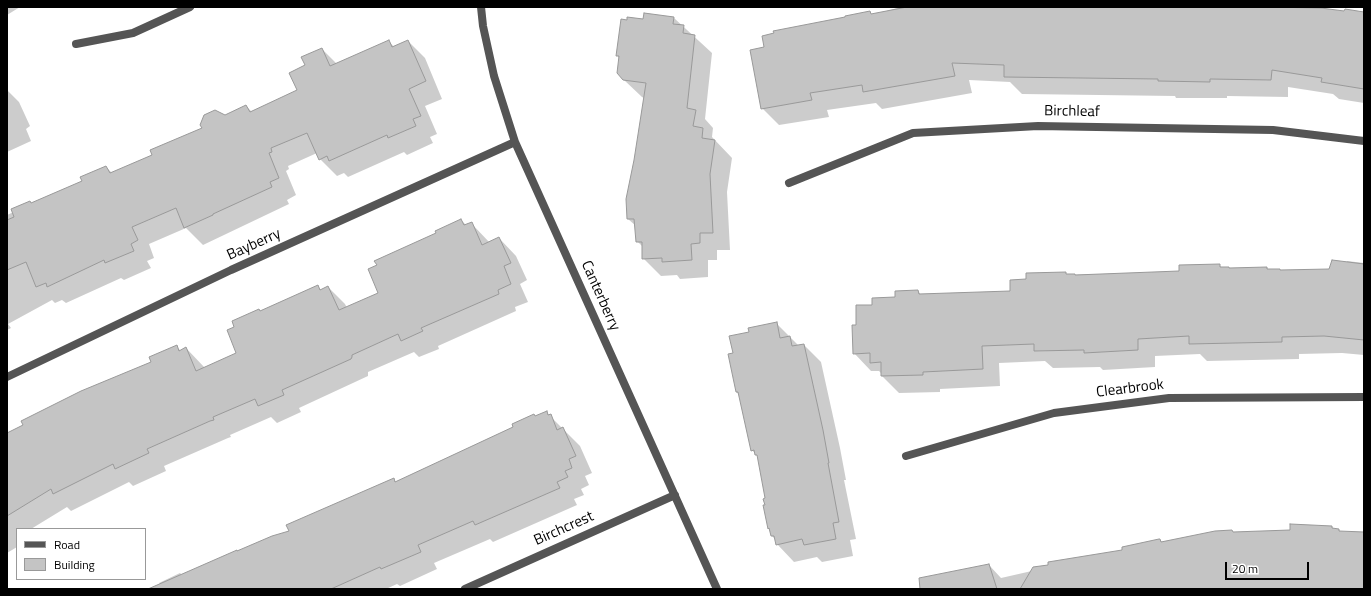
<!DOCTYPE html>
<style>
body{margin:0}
#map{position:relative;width:1371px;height:596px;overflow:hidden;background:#fff;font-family:"Titillium Web",sans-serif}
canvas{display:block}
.frame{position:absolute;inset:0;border:8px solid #000;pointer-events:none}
.legend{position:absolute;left:16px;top:528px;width:130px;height:52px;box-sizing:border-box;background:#fff;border:1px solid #999;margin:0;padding:5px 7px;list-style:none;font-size:12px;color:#000}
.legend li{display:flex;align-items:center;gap:8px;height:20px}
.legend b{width:20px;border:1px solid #999}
.scale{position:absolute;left:1225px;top:562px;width:84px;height:18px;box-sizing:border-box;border:2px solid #000;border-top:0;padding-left:5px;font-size:12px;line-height:14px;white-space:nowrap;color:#000;-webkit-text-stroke:3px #fff;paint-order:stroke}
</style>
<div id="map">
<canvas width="1371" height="596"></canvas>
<div class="frame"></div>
<ul class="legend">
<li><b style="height:5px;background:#555"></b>Road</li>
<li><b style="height:11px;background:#c4c4c4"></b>Building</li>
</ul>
<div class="scale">20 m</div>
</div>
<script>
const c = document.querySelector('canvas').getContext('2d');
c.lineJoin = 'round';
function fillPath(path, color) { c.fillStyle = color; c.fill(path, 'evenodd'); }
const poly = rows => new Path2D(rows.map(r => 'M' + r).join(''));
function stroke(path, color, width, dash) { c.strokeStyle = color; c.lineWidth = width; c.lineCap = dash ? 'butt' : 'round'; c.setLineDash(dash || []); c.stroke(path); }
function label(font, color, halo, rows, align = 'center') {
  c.font = font + ' "Titillium Web",sans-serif'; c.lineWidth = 3.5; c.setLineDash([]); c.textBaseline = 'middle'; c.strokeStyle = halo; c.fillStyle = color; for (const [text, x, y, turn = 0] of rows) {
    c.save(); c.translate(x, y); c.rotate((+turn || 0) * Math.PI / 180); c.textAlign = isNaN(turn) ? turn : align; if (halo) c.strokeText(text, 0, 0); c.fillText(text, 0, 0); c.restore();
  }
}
fillPath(poly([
 [7,7,20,7,7,15],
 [901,7,1271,7,1273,9,1345,13,1364,12,1364,103,1339,99,1333,94,1288,87,1288,97,1227,96,1227,98,1176,98,1175,96,1022,94,1010,82,969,80,972,93,882,109,876,103,827,110,829,117,779,125,762,108,765,48,869,12,872,15],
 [674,18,712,53,705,119,713,128,712,137,732,158,727,192,730,250,717,250,717,260,708,260,708,277,680,279,677,275,661,276,643,258,643,247,637,241,636,226,628,219,635,160,644,98,642,97,624,80,619,58,617,55,628,21],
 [389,41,394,47,408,41,425,58,442,99,425,106,437,134,430,137,433,143,407,155,404,152,348,177,344,173,337,176,320,159,317,153,288,166,289,169,286,171,296,195,287,200,289,204,203,245,186,228,149,244,154,258,147,261,151,268,124,280,121,278,66,303,62,300,55,303,52,300,8,324,11,328,7,330,7,215,83,181,106,167,112,173,153,155,225,116,246,106,252,112,299,91,306,66,322,49,337,64],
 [7,90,19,102,30,126,26,129,31,141,7,152],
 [461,220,466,225,471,223,490,243,499,238,516,256,527,280,520,284,528,302,515,307,516,311,438,346,439,349,419,357,414,352,368,372,368,376,299,408,301,412,277,423,271,417,230,435,231,437,228,438,164,466,166,471,133,486,129,482,71,511,67,507,31,529,17,529,17,547,7,553,7,463,176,346,181,351,186,348,205,368,238,353,259,310,261,312,318,287,321,290,328,287,345,304,347,308,380,293,437,234],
 [1347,261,1364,263,1364,355,1342,353,1299,354,1299,359,1207,361,1200,354,1155,356,1155,367,1103,370,1100,367,1053,368,1045,361,999,363,1000,386,940,389,940,392,899,393,882,376,882,374,879,371,871,371,854,353,873,306,918,291,921,295,1011,292,1027,280,1065,273,1068,275,1180,272,1219,265,1222,268,1230,269,1267,268,1269,270,1281,271,1329,270,1347,263],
 [776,323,799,346,804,345,821,362,840,448,846,480,844,480,856,539,850,540,853,556,822,562,817,557,794,562,777,544,776,540,772,536,771,530,769,528,766,506,766,499,759,458,752,450,740,395,736,392,734,354,750,332],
 [546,412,580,446,592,473,585,476,589,485,581,489,584,495,574,499,577,505,493,542,490,539,434,563,437,569,400,586,397,584,386,589,151,589,160,584,159,583,180,573,182,575,290,532,393,479,396,482],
 [1332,527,1334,529,1339,530,1341,532,1364,533,1364,589,960,589,989,565,1001,578,1124,550,1160,540,1162,542,1234,533,1291,530]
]), '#0003');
const building = poly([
 [907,7,1266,7,1321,8,1344,11,1345,9,1364,12,1364,89,1321,82,1322,78,1272,70,1271,80,1210,79,1210,82,1158,81,1158,79,1004,77,1004,65,952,63,955,76,863,92,862,85,810,93,812,100,761,109,750,50,764,47,762,36,774,33,773,31,845,17,845,16,870,11,871,14,907,7],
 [644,13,674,17,673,24,684,25,683,33,695,35,687,108,696,110,693,126,703,128,702,138,715,140,710,174,713,233,700,233,700,243,691,244,692,260,662,262,662,258,642,259,642,242,636,242,634,219,627,219,626,199,634,160,646,83,623,80,617,73,619,56,616,56,621,19,627,20,627,17,643,19,644,13],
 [389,40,392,47,408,40,426,81,409,89,421,116,413,119,416,126,388,138,387,135,329,161,327,156,319,160,307,133,271,148,272,152,269,153,279,178,270,182,272,187,213,214,213,215,184,228,176,208,132,227,138,240,131,244,134,251,105,263,104,260,47,287,46,283,36,287,26,262,7,270,7,220,14,217,11,209,30,201,31,203,82,181,80,177,106,166,110,173,152,155,150,150,202,128,200,125,204,115,215,110,225,115,246,105,250,112,297,90,289,73,305,65,301,57,322,48,330,66,389,40],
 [461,219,464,225,472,222,482,245,499,237,511,263,504,266,511,284,498,290,499,294,421,328,423,331,401,341,398,334,352,355,352,357,351,359,282,390,284,395,258,406,255,399,213,417,214,420,210,421,147,449,149,453,115,469,113,464,53,494,51,489,7,516,7,433,23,425,21,421,81,391,151,362,149,357,177,345,179,351,186,347,196,371,236,353,227,330,234,327,232,321,259,309,260,311,318,285,320,290,328,286,339,310,378,293,368,269,377,265,374,261,436,233,435,231,461,219],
 [1332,260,1364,264,1364,340,1324,336,1282,337,1282,342,1189,344,1189,336,1138,339,1138,350,1084,353,1084,350,1034,351,1034,344,982,346,983,369,923,372,923,375,881,376,881,362,870,363,870,353,853,354,852,325,856,325,856,305,872,305,872,298,895,297,895,291,918,290,919,294,1010,291,1010,280,1026,279,1026,273,1066,272,1066,274,1075,274,1075,275,1179,271,1179,265,1220,264,1220,267,1229,267,1229,268,1267,267,1267,269,1280,269,1280,270,1329,269,1332,260],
 [777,322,780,338,790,336,792,346,804,344,823,430,829,463,828,463,839,522,833,523,836,539,804,545,802,539,776,545,774,536,771,536,769,528,768,529,763,505,765,505,763,499,765,498,757,455,755,455,754,450,751,451,738,392,736,392,728,354,733,353,729,336,749,332,748,328,777,322],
 [547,411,548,415,551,414,557,430,563,427,576,456,569,459,572,468,565,471,568,477,557,482,560,488,475,525,473,521,418,545,421,552,381,569,380,567,331,589,148,589,237,550,237,551,272,536,289,531,286,525,394,478,395,482,513,427,512,424,534,414,535,416,547,411],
 [1290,524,1332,526,1332,528,1339,529,1339,531,1364,532,1364,589,1020,589,1033,567,1048,565,1048,562,1122,550,1122,547,1159,539,1160,539,1161,542,1215,531,1232,530,1233,532,1290,530,1290,524],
 [989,564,997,589,920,589,919,578,989,564]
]);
fillPath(building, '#c4c4c4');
stroke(building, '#999', 1);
stroke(poly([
 [481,7,483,26,494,76,515,142,717,589],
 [76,44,133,33,190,7],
 [789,183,913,133,1038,126,1273,130,1364,141],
 [7,377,231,270,515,142],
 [906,456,1054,413,1169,398,1364,397],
 [465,589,675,495]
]), '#555', 8);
label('15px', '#000', '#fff', [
 ["Birchleaf",1072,112,1],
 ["Bayberry",254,245,-24],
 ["Canterberry",600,296,66],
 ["Clearbrook",1130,389,-7],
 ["Birchcrest",564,529,-24]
]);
</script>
